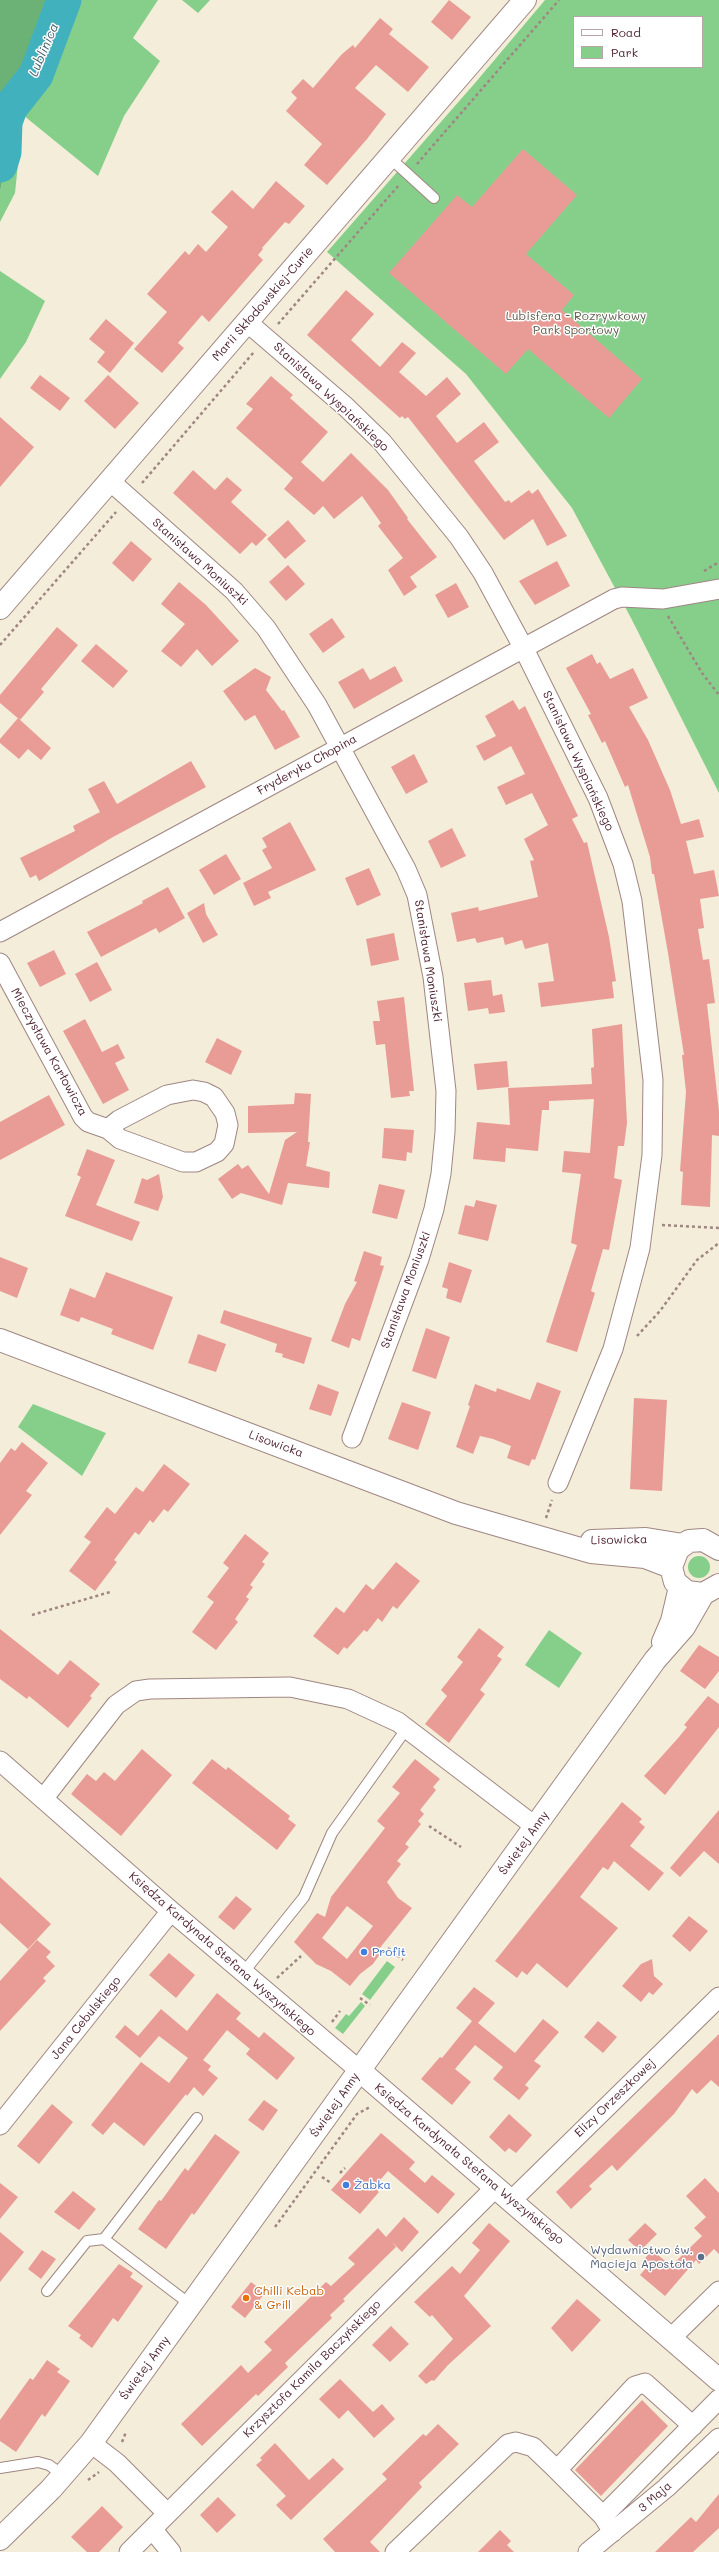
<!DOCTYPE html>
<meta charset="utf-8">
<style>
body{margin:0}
#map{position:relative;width:719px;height:2552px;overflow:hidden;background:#f4edd9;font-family:Mali,sans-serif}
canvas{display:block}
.legend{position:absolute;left:573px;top:16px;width:130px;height:52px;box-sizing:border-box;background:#fff;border:1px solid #b7a5aa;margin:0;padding:5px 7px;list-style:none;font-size:12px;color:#4a1f2b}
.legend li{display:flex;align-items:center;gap:8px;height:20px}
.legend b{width:20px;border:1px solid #b7a5aa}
</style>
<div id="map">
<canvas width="719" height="2552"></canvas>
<ul class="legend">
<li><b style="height:5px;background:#fff"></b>Road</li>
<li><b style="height:11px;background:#86cf8b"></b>Park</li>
</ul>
</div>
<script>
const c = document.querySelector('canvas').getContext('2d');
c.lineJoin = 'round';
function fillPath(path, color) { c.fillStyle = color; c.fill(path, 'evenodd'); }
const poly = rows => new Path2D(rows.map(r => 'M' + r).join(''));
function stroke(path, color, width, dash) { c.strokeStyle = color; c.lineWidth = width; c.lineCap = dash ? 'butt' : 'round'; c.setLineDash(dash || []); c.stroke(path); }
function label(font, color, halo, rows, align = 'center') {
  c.font = font + ' Mali,sans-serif'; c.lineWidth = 3; c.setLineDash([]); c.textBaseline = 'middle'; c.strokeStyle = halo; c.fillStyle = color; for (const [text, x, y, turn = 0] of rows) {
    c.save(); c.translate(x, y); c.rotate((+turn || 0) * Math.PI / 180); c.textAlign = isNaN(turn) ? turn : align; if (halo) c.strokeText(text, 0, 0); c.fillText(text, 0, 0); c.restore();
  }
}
fillPath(poly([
 [80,0,158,0,133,38,160,61,124,116,98,176,23,115,15,193,0,222,0,192,17,109,61,55],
 [182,0,210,0,198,13],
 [545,0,719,0,719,793,631,618,572,508,466,374,327,252,475,83],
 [574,17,702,17,702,67,574,67],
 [0,271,45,301,26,342,0,379],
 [33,1404,106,1433,82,1476,18,1427],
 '688 1567a11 11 0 1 1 22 0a11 11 0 1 1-22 0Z',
 [549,1630,582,1653,559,1688,525,1665],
 [387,1961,395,1967,370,2000,362,1994],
 [361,2002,365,2006,343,2034,335,2028,346,2014,349,2016]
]), '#86cf8b');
fillPath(poly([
 [0,0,80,0,61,55,17,109,0,192]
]), '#6cb277');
stroke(poly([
 [0,165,4,152,5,122,10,108,36,75,64,0]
]), '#42b1be', 35);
fillPath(poly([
 [449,0,471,17,452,40,431,22],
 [380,18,393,29,389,34,429,67,408,92,376,65,355,88,386,114,367,139,327,185,304,165,322,144,286,111,297,98,291,92,303,79,313,88,342,54,353,45,355,48],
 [523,149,577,195,526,254,574,295,562,310,642,379,609,418,528,349,506,374,389,273,457,195,472,207],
 [276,181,305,206,289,224,285,222,262,248,263,249,258,255,263,260,209,322,202,315,178,343,184,348,162,373,134,349,167,312,147,294,185,251,189,255,198,244,206,252,228,227,211,212,232,190,253,209],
 [346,290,374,314,351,340,380,367,402,342,416,353,399,372,426,396,447,377,461,394,436,416,457,443,484,422,499,442,474,461,505,502,509,500,511,503,529,490,532,494,538,489,567,536,547,546,533,519,504,540,408,417,405,419,402,416,400,418,307,335],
 [106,319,134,343,110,373,97,362,105,352,89,339],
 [40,375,70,398,60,411,30,388],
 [108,375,139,403,115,429,84,401],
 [271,376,293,395,290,398,328,432,301,462,323,482,351,453,388,490,408,518,407,519,437,557,410,577,417,587,404,596,388,570,403,558,378,526,381,523,362,496,334,519,323,506,314,515,284,489,293,478,236,428,253,409,246,404],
 [0,417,34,447,0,487],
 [193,470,215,490,227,477,242,490,231,502,267,535,256,546,252,542,240,554,173,493],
 [288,520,306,541,285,559,267,539],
 [131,541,152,559,133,582,112,563],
 [557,561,570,586,535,605,519,581],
 [288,565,305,584,286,601,269,582],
 [179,582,206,605,239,641,212,666,197,649,181,667,161,651,185,624,161,604],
 [456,583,469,607,448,618,435,595],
 [332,618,345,637,323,653,309,634],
 [57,627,78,645,41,689,44,692,20,720,0,703,0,695],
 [96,644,128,671,113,688,81,661],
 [592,654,597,664,600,662,610,679,633,668,648,698,629,707,648,740,670,790,681,824,699,819,704,837,686,841,694,874,714,870,719,896,700,899,704,928,698,929,703,960,709,959,715,1003,707,1004,719,1111,719,1136,712,1135,710,1207,681,1205,683,1172,680,1171,686,1092,682,1055,684,1055,668,953,654,874,652,874,650,857,628,785,625,787,605,741,602,743,588,715,591,714,566,668],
 [395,666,403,681,354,709,338,682,363,668,370,680],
 [255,668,271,677,266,690,282,711,284,710,300,737,275,750,255,715,245,721,223,691],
 [513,700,519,710,525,706,578,816,572,819,584,843,587,842,609,937,616,981,612,982,614,998,541,1007,538,983,554,981,548,943,525,949,522,940,505,945,503,937,477,943,475,938,457,942,451,913,478,907,479,911,538,897,530,861,534,860,524,839,548,825,532,793,506,805,497,787,525,774,511,746,484,761,476,746,496,736,485,716],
 [18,718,51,748,41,760,28,749,19,759,0,743,0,739],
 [414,754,428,782,406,794,391,767],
 [191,761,206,787,113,837,39,881,36,875,30,878,20,858,75,831,73,826,100,812,88,789,104,781,117,804],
 [290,822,316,870,268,892,271,898,254,906,243,883,272,868,262,850,267,847,262,838],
 [452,828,466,856,441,868,428,841],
 [226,854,241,879,214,895,199,870],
 [369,868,381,895,357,906,345,878],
 [168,887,185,918,159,933,156,928,101,957,87,932,143,903,142,901],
 [204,903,206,914,218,935,203,943,187,913],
 [394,933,399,960,371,966,366,939],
 [54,950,66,974,40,987,27,963],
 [97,962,112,990,90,1002,75,974],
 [491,980,493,996,502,994,505,1012,489,1014,488,1008,468,1011,464,983],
 [404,997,414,1091,409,1091,410,1096,391,1098,385,1044,376,1045,373,1021,380,1021,377,1001],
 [85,1019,102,1052,118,1044,125,1058,115,1063,129,1090,103,1104,63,1031],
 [622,1024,627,1123,624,1146,618,1146,614,1178,622,1180,609,1250,603,1249,591,1291,595,1293,577,1352,546,1342,577,1245,571,1243,581,1174,562,1172,564,1151,590,1153,594,1099,549,1101,549,1110,542,1110,538,1151,506,1148,505,1162,473,1159,477,1122,510,1125,508,1088,592,1084,591,1068,594,1067,592,1029],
 [217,1038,242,1051,231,1075,205,1062],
 [507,1061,509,1087,477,1090,474,1064],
 [295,1093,311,1094,308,1142,310,1142,306,1166,330,1172,329,1188,288,1183,282,1205,241,1193,232,1199,218,1179,238,1164,242,1169,248,1165,269,1194,285,1140,297,1132,248,1133,248,1106,294,1104],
 [49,1095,65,1125,0,1160,0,1122],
 [384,1128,414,1130,412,1153,407,1152,406,1161,382,1158],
 [87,1149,115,1160,96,1205,140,1222,132,1241,65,1216,81,1177,77,1175],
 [159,1174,163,1197,158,1211,134,1203,142,1178,147,1180],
 [379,1184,405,1190,397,1219,372,1213],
 [476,1200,497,1205,488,1241,458,1234,465,1205,474,1207],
 [364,1251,382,1257,380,1265,384,1266,360,1341,352,1338,349,1348,331,1341,345,1304,357,1282,354,1281],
 [0,1257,28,1268,17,1298,0,1291],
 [449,1262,472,1270,461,1303,446,1298,448,1289,442,1287],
 [106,1272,173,1297,153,1350,111,1334,113,1329,81,1317,79,1322,60,1315,70,1288,95,1298],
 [224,1310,312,1338,304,1364,282,1357,283,1354,275,1352,277,1344,220,1323],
 [426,1328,450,1337,436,1379,412,1371],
 [198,1334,226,1344,216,1372,188,1363],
 [537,1382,561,1391,535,1460,532,1459,529,1466,507,1458,511,1446,493,1439,480,1436,473,1454,456,1447,470,1406,468,1405,475,1384,496,1392,497,1388,530,1400],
 [318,1384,339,1392,331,1416,309,1409],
 [634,1398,667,1400,662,1491,630,1489],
 [402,1402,431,1412,418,1450,388,1439],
 [22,1442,48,1463,26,1491,32,1495,0,1535,0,1463,11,1448,15,1451],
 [164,1464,190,1484,168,1512,164,1509,153,1523,150,1520,139,1535,135,1532,114,1560,117,1562,95,1591,69,1571,91,1542,84,1537,107,1507,115,1514,136,1487,143,1492],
 [245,1534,269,1553,262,1562,265,1564,250,1585,253,1587,246,1597,249,1599,235,1619,238,1622,216,1650,192,1632,214,1602,207,1597,229,1568,223,1563],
 [396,1562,420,1581,397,1609,393,1606,382,1622,378,1618,367,1632,364,1630,347,1649,344,1647,338,1655,313,1636,336,1607,344,1613,366,1584,373,1590],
 [479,1628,504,1647,497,1656,502,1659,480,1690,485,1694,449,1743,425,1724,447,1696,441,1690,463,1662,457,1657],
 [0,1629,58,1675,70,1660,100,1684,90,1696,92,1698,68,1728,29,1696,27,1699,0,1679],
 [699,1645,719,1657,719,1671,705,1689,680,1671],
 [708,1696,719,1704,719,1727,665,1795,644,1776,679,1737,687,1727,684,1725],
 [142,1749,172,1775,121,1836,71,1794,87,1774,96,1781,104,1772,115,1781],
 [212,1759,226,1770,228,1767,290,1816,288,1819,296,1825,277,1850,192,1783],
 [415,1759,440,1779,433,1787,436,1790,420,1810,424,1814,418,1821,421,1824,405,1844,409,1847,397,1861,401,1864,387,1882,398,1898,412,1908,379,1949,380,1954,373,1964,360,1974,350,1986,331,1971,316,1964,294,1942,317,1913,325,1917,331,1897,385,1828,377,1821,400,1793,392,1787],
 [347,1906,373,1926,347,1959,322,1938],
 [622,1802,642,1819,639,1822,645,1827,630,1846,664,1873,649,1891,614,1861,608,1870,603,1867,580,1897,618,1928,567,1988,537,1963,527,1975,522,1971,517,1978,495,1961],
 [719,1810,719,1864,704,1851,680,1877,670,1868],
 [0,1877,51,1924,28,1949,0,1923],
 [236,1896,252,1909,234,1930,218,1917],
 [689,1916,708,1931,690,1952,672,1936],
 [37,1940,51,1952,46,1957,55,1966,43,1978,46,1981,0,2031,0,1981],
 [169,1953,195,1975,176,1998,149,1975],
 [652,1959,654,1976,663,1984,653,1995,649,1992,641,2002,622,1986,641,1964],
 [474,1987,495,2003,478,2023,515,2053,543,2019,559,2032,534,2061,541,2066,525,2085,529,2088,519,2100,493,2079,503,2067,475,2045,455,2069,471,2082,452,2105,421,2079,440,2057,442,2058,472,2021,456,2008],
 [217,1993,241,2013,236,2019,259,2038,264,2032,295,2058,277,2080,246,2054,250,2049,227,2030,203,2060,211,2066,208,2070,218,2078,203,2096,194,2087,187,2096,186,2094,144,2146,114,2122,103,2135,91,2125,141,2062,169,2083,188,2058,159,2036,140,2058,115,2037,125,2025,138,2036,161,2009,187,2031],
 [598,2021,617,2037,603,2053,584,2037],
 [719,2034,719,2087,711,2080,697,2094,692,2089,674,2114,617,2171,612,2165,589,2186,592,2189,571,2209,556,2192],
 [264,2100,278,2110,263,2131,248,2120],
 [52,2104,73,2122,39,2164,17,2146],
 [509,2114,532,2135,516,2153,509,2148,505,2152,489,2137],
 [381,2133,415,2162,409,2169,425,2183,432,2175,455,2194,438,2214,388,2171,374,2187,379,2192,360,2214,331,2190],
 [215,2134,240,2152,194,2215,192,2213,166,2249,138,2229,159,2200,161,2201,185,2168,188,2171],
 [705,2178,719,2193,719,2254,714,2249,699,2264,696,2260,665,2296,640,2275,647,2267,642,2262,652,2250,671,2266,702,2236,694,2228,706,2217,686,2196],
 [0,2183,18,2197,0,2219],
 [73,2191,96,2209,79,2230,54,2212],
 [404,2217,419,2232,402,2252,392,2242,396,2247,343,2299,345,2301,330,2315,332,2318,285,2363,288,2367,258,2396,256,2394,202,2446,181,2424,241,2365,248,2373,272,2350,264,2342,326,2282,331,2286,355,2264,348,2258,378,2228,386,2237],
 [489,2223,510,2241,464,2296,491,2326,448,2365,434,2381,432,2380,426,2384,418,2376,453,2339,432,2315,430,2317,414,2302,452,2266,460,2274,480,2250,472,2243],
 [645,2223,657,2234,640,2251,628,2240],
 [0,2232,24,2252,0,2282],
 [42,2250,56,2259,41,2279,28,2269],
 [119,2264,133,2273,130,2277,143,2286,118,2322,113,2318,92,2348,79,2338,81,2335,68,2326],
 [251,2282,265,2293,245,2318,231,2307],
 [577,2299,601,2320,572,2352,551,2328],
 [391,2326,409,2344,390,2362,372,2345],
 [47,2360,60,2369,57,2372,70,2381,45,2417,42,2414,16,2452,0,2441,0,2420,30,2378,33,2380],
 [340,2379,373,2412,382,2404,395,2419,374,2438,348,2410,339,2419,319,2399],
 [642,2400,668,2426,601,2496,575,2470],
 [438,2424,459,2444,419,2483,422,2487,370,2542,380,2552,335,2552,323,2539,387,2479,382,2474,423,2434,426,2436],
 [275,2443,309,2480,333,2458,344,2469,291,2520,276,2505,286,2496,256,2465,262,2460,260,2458],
 [719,2494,719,2528,693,2552,655,2552,691,2517,696,2522],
 [218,2497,236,2515,217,2533,200,2515],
 [102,2506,123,2527,99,2552,87,2552,71,2537],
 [500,2530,511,2541,507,2545,514,2552,478,2552]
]), '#e99c96');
const lane = poly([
 [389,157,434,198],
 [243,1973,304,1897,332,1833,407,1728],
 [47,2291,87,2241,104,2239],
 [191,2305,104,2239,197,2118],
 [0,2468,38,2462,49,2465,64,2476]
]);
const street = poly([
 [247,322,346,407,382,442,459,537,483,573,523,647,598,798,623,864,632,901,653,1080,652,1155,640,1248,613,1349,558,1483],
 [110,481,234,591,266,628,317,705,406,869,417,895,433,977,446,1091,445,1132,441,1174,434,1209,419,1259,352,1438],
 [0,932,614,599,622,597,663,599,719,589],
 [0,963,83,1117,88,1122,108,1129,120,1139,183,1162,196,1162,217,1152,224,1144,228,1125,225,1113,214,1097,204,1092,193,1090,167,1095,119,1120,108,1129],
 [0,1761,171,1911,359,2070],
 [43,1799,116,1705,136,1691,150,1689,290,1687,348,1699,398,1722,536,1827],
 [0,2125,171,1911],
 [512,2200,719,1997],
 [671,2338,719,2291],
 [91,2443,117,2463,167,2513],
 [603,2516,557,2470,635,2386,645,2383,693,2426],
 [152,2529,171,2552],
 [613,2532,603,2516,719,2399],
 [129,2552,496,2187],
 [395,2552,508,2444,516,2442,533,2447,557,2470],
 [588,2552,666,2488,719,2438]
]);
const secondary = poly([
 [0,608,525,0],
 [0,1340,456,1513,591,1552,645,1557,671,1567],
 [592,1541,646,1539,683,1545],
 [719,1549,703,1540,689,1541,678,1549,671,1567,675,1582,687,1592,703,1594,719,1585],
 [663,1642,672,1621,680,1587],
 [359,2070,719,2380],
 [0,2539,51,2489,91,2443,655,1660,684,1627,703,1594]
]);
stroke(lane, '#9f8682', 12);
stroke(street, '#9f8682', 21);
stroke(secondary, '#9f8682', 24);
stroke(poly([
 [417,164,559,0],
 [278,324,399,185],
 [142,483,254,352],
 [704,571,719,562],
 [668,616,702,673,719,695],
 [0,645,116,512],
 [662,1225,719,1228],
 [637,1336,660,1311,697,1260,719,1243],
 [546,1518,552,1500],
 [32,1615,110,1592],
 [429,1826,461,1847],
 [388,1948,403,1960],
 [277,1978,301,1956],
 [360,1998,370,2005],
 [332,2022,340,2011],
 [340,2173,345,2168],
 [322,2177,331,2183],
 [275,2227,357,2114,370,2107],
 [122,2442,126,2432],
 [88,2480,99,2472]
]), '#9f8682', 2.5, [3, 3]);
stroke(lane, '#fff', 10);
stroke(street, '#fff', 19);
stroke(secondary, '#fff', 22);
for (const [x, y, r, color] of [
 [364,1952,4,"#3f7fe0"],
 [346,2185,4,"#3f7fe0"],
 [701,2257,4,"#5c6f8a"],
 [246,2298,4,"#e8710a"]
]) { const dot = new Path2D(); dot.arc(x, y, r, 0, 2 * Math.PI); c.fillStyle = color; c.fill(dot); stroke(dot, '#fff', 1.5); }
label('12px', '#4a1f2b', '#fff', [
 ["Marii Skłodowskiej-Curie",263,304,-49],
 ["Stanisława Wyspiańskiego",331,397,43],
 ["Stanisława Moniuszki",200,562,42],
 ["Stanisława Wyspiańskiego",578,761,65],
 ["Fryderyka Chopina",307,765,-29],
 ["Stanisława Moniuszki",428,961,81],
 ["Mieczysława Karłowicza",49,1052,61],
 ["Stanisława Moniuszki",406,1290,-70],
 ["Lisowicka",276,1444,20],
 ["Lisowicka",619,1540,-1],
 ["Świętej Anny",524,1843,-54],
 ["Księdza Kardynała Stefana Wyszyńskiego",222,1954,41],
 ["Jana Cebulskiego",86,2018,-51],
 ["Elizy Orzeszkowej",615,2098,-44],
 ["Świętej Anny",335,2105,-55],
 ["Księdza Kardynała Stefana Wyszyńskiego",469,2164,40],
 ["Świętej Anny",145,2368,-54],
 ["Krzysztofa Kamila Baczyńskiego",312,2369,-45],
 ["3 Maja",655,2497,-41]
]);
label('12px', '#5f5d4d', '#fff', [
 ["Lubisfera - Rozrywkowy",576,316],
 ["Park Sportowy",576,330]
]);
label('12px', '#366cbe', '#fff', [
 ["Profit",372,1952],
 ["Żabka",354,2185]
], 'left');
label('12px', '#4e5e75', '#fff', [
 ["Wydawnictwo św.",693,2250],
 ["Macieja Apostoła",693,2264]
], 'right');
label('12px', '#c56008', '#fff', [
 ["Chilli Kebab",254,2291],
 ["& Grill",254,2305]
], 'left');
label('italic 13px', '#46616d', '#fff', [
 ["Lublinica",44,50,-67]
]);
</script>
